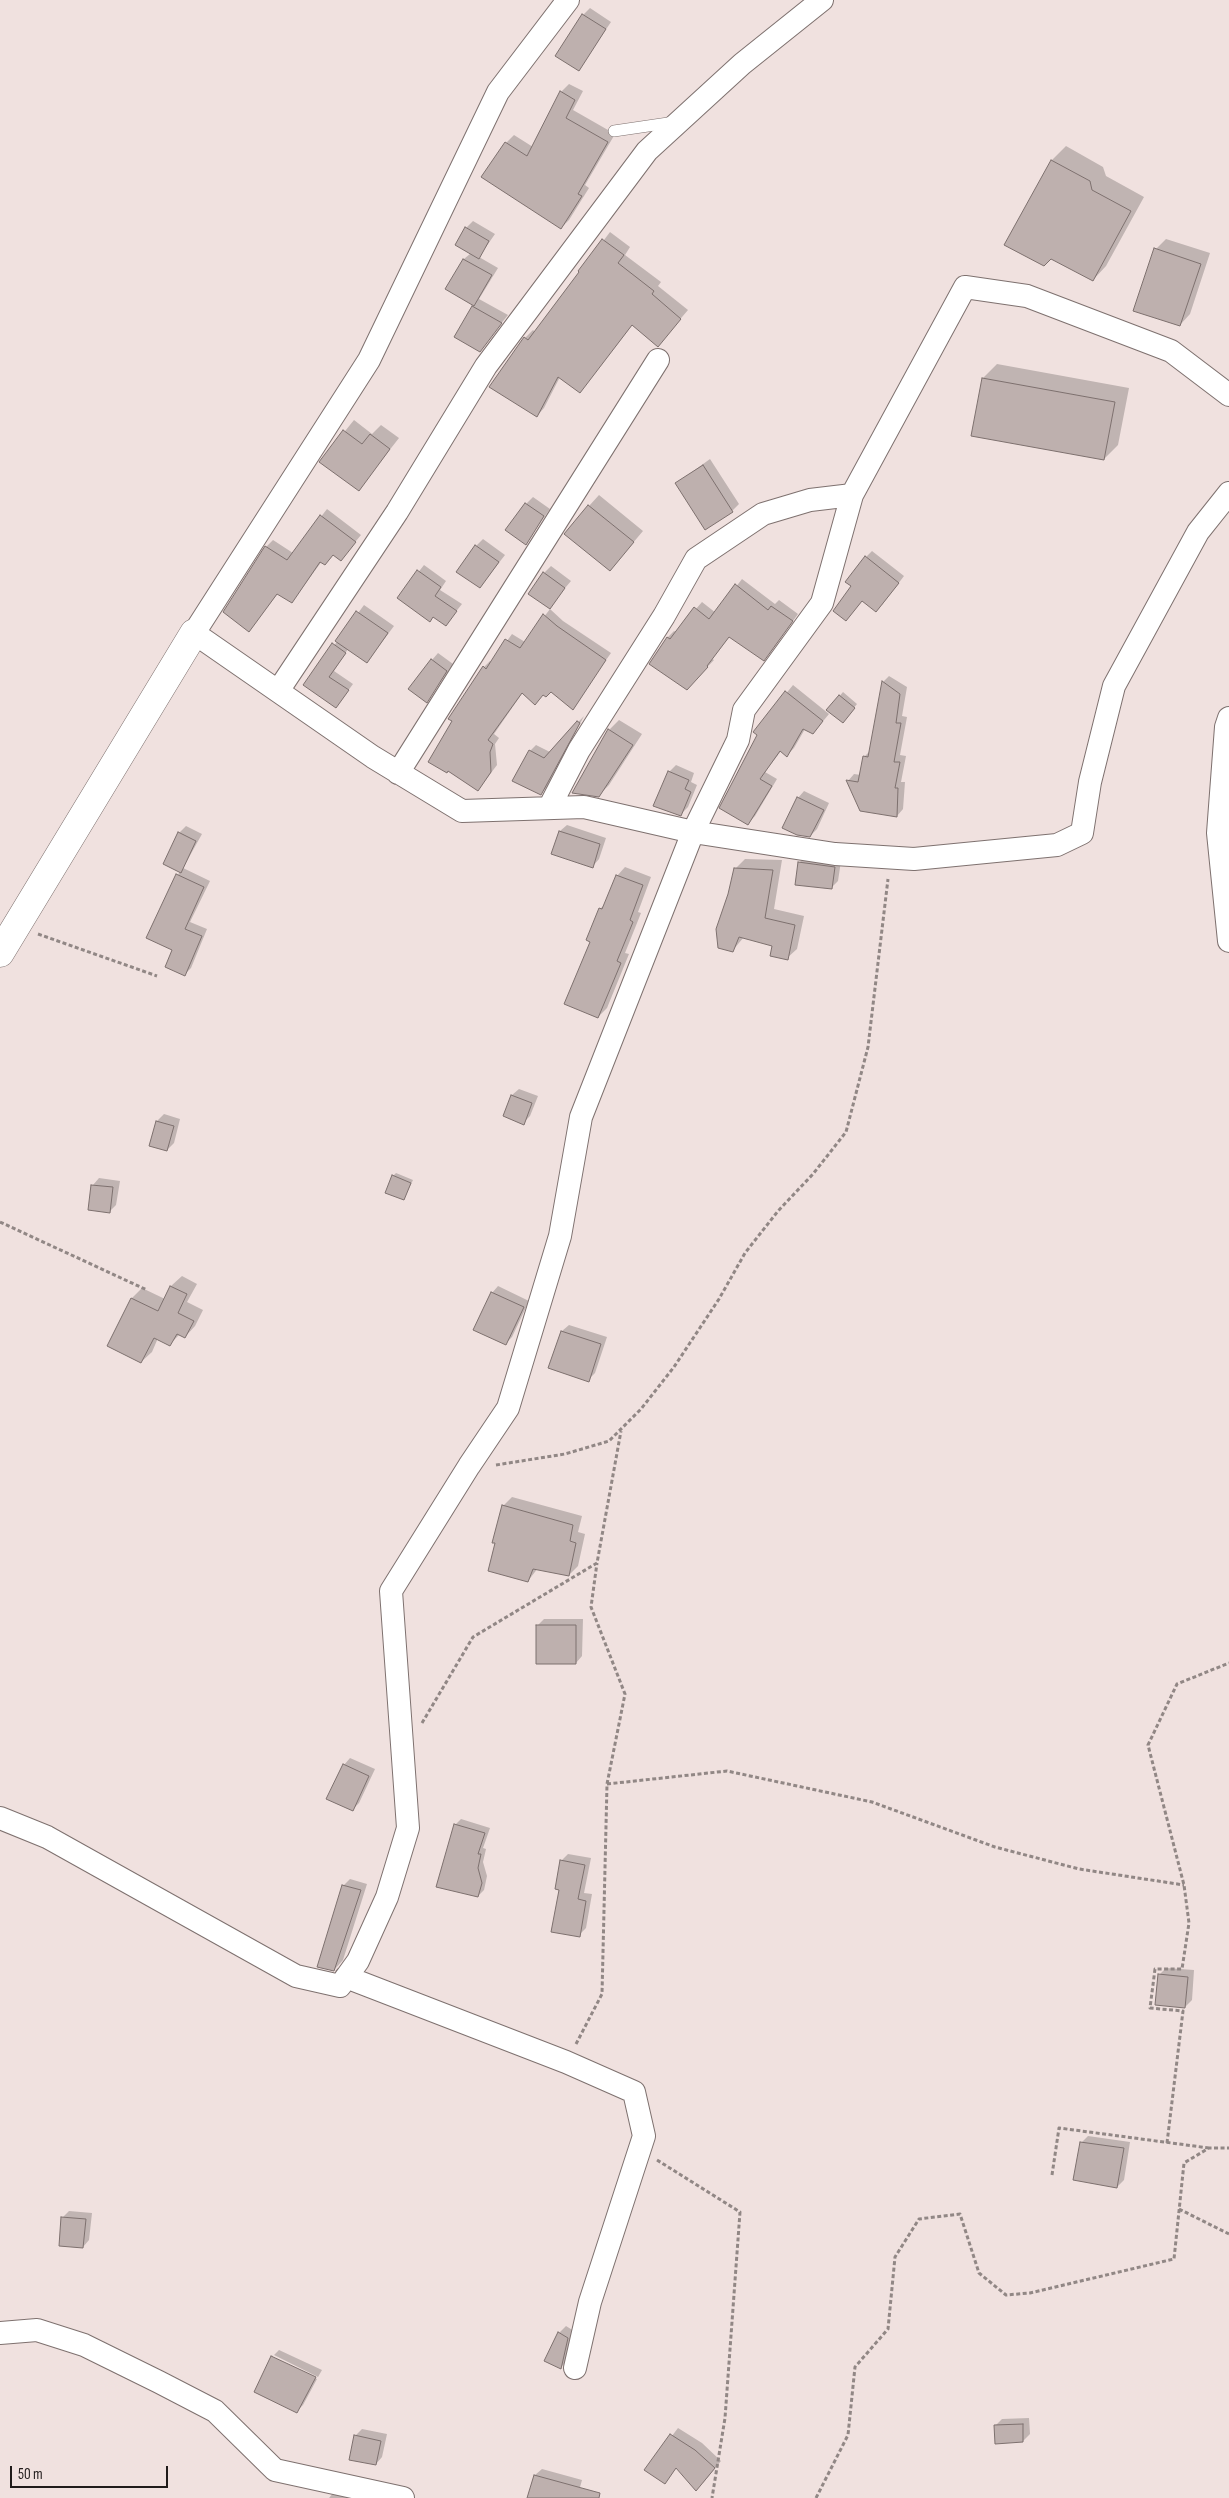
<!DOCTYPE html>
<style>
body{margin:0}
#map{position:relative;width:1229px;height:2498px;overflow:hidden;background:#f0e1df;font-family:"Sofia Sans Condensed",sans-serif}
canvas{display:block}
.scale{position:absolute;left:10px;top:2466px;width:158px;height:22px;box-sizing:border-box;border:2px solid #201b1a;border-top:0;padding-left:6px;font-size:15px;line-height:18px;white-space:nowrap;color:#201b1a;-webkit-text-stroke:4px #f0e1df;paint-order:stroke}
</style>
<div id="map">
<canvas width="1229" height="2498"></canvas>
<div class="scale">50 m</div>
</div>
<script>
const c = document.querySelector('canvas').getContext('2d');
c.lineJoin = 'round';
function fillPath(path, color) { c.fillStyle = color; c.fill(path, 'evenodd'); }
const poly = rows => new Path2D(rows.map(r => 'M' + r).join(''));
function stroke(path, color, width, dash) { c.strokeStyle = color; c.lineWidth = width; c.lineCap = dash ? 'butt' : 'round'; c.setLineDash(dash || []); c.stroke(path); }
fillPath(poly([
 [590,8,611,22,579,69,583,15],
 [569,84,583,91,573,110,615,134,585,185,589,188,569,220,561,228,506,143,514,135,533,147,561,92],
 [1066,146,1103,167,1106,176,1144,197,1106,266,1093,280,1051,257,1006,244,1052,160],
 [473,221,495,234,479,257,498,268,479,299,508,315,480,350,473,306,474,305,447,289,464,259,471,253,466,228],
 [610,232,630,247,625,255,661,282,658,286,688,310,665,337,633,324,580,392,560,377,544,408,537,416,490,387,525,338,533,330,535,332],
 [1166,239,1210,253,1190,314,1180,325,1156,249],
 [997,364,1129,388,1118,445,1104,459,983,378],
 [354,420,372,434,381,425,399,438,359,489,321,461],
 [710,459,739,504,732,511,677,483],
 [599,495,643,531,610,570,589,506],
 [533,497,550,509,526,543,526,504],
 [327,509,361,535,341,559,334,554,325,564,322,561,292,602,278,593,249,631,266,547,273,540,293,553],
 [483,539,505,555,480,587,476,546],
 [872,551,904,576,882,605,863,600,846,620,852,585,866,557],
 [424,565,446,581,440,590,462,604,446,624,434,616,430,620,398,598],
 [551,566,571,581,549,607,544,573],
 [742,579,775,604,779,600,798,614,770,653,730,636,712,659,714,660,693,682,651,663,668,637,674,631,676,632,702,602,716,613],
 [364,605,394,626,367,662,348,649,334,671,353,684,336,707,305,685],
 [550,609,563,621,611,653,572,708,551,691,523,692,494,734,499,738,495,744,497,765,478,790,484,667,490,661,492,662,512,634,525,642],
 [438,653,453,664,427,701,432,660],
 [889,676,907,687,902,716,907,717,900,755,906,756,901,782,905,782,903,809,897,816,848,781,854,774,861,775,864,757,871,750,883,682],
 [793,685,829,714,819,726,805,729,794,748,787,755,781,751,765,772,777,779,755,816,748,823,758,734,755,732],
 [843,692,857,704,845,719,828,710],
 [584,716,546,788,541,794,530,751,536,745,550,752],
 [619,720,642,734,609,785,599,795,609,730],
 [676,765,694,773,691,782,697,785,688,807,681,814,669,772],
 [804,791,829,803,817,829,810,836,798,798],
 [567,825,606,838,599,859,593,866,560,831],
 [186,826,202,834,183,868,210,881,190,922,207,929,191,968,185,974,173,950,147,937,180,871,179,833],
 [806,855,841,861,838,881,831,888,797,884,800,862],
 [745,859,782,860,774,909,804,916,797,949,787,958,774,945,744,937,733,950,730,894,735,869],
 [625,867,651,877,638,912,641,913,625,953,629,954,607,1008,598,1017,600,909,606,903,617,876],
 [519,1089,538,1096,530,1116,523,1123,504,1116,512,1095],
 [164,1114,180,1119,174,1143,167,1150,150,1145,157,1121],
 [396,1173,413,1180,404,1199,393,1176],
 [99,1178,120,1181,116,1205,110,1211,93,1185],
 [182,1276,197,1284,187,1302,203,1310,195,1326,185,1337,180,1334,170,1344,158,1338,152,1352,141,1362,108,1345,132,1298,142,1288,165,1299,171,1286],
 [498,1286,529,1301,512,1337,505,1344,492,1293],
 [569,1325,607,1337,595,1373,588,1380,562,1331],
 [512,1497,582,1516,578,1532,585,1534,578,1566,569,1575,538,1568,528,1581,503,1506],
 [544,1619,583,1619,582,1656,576,1663,537,1626],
 [350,1758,375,1769,359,1803,352,1810,344,1765],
 [461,1819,490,1828,483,1848,486,1849,483,1862,487,1876,484,1890,478,1896,455,1825],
 [568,1854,591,1858,584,1893,592,1894,586,1928,579,1935,561,1889,561,1861],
 [350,1879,367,1884,343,1960,334,1970,319,1966,344,1885],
 [1166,1968,1194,1970,1192,2000,1185,2007,1159,1975],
 [1088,2136,1130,2142,1124,2180,1117,2187,1081,2143],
 [69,2211,92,2213,89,2240,83,2247,63,2217],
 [566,2326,574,2331,567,2361,560,2368,559,2333],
 [279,2350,322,2370,318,2377,274,2355],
 [273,2355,273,2358,317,2379,303,2405,296,2412,256,2391],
 [1029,2418,1030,2434,1023,2441,995,2426,1002,2419],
 [678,2428,702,2443,721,2461,703,2483,677,2467,664,2483,646,2470],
 [362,2429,387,2434,382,2457,376,2464,355,2436],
 [542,2469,582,2480,577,2498,529,2498,535,2475],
 [339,2486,358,2498,329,2498]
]), '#0003');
const building = poly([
 [582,14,606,29,579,71,555,56,582,14],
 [560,91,575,100,566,118,608,142,578,194,582,196,561,229,481,177,505,142,527,156,560,91],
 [1051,160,1090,181,1092,190,1131,211,1093,281,1051,259,1044,266,1004,245,1051,160],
 [465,227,489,241,479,259,455,245,465,227],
 [602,239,624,255,618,263,654,291,652,294,681,319,658,347,632,325,580,393,558,377,537,417,489,387,524,337,528,340,579,272,578,271,602,239],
 [1154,248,1201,264,1180,326,1133,311,1154,248],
 [463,259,492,275,474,306,445,289,463,259],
 [472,306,502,323,480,352,454,337,472,306],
 [982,378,1115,402,1104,460,971,436,982,378],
 [343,430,362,444,370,434,390,449,359,491,319,462,343,430],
 [703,465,733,512,705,530,675,483,703,465],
 [525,503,544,516,526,545,505,530,525,503],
 [588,505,634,542,610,571,564,534,588,505],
 [320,515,356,542,341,561,333,555,325,565,320,562,292,603,277,594,249,632,223,612,265,546,287,560,320,515],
 [475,545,499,562,480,588,456,572,475,545],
 [865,556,899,583,876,612,862,601,846,621,833,611,851,586,845,582,865,556],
 [417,570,441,587,435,596,457,611,446,626,433,617,430,622,397,598,417,570],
 [543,572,565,588,550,609,528,594,543,572],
 [735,584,768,610,771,606,793,621,764,661,729,637,707,666,708,667,687,690,649,664,667,637,670,639,694,607,709,619,735,584],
 [356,611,388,633,367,663,335,641,356,611],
 [543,614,557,626,606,660,573,710,551,692,546,697,543,695,535,705,522,693,488,740,493,744,490,752,491,772,478,791,448,771,447,773,428,762,452,721,448,719,483,666,486,669,505,639,520,648,543,614],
 [332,643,346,653,329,677,349,690,336,708,303,685,332,643],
 [431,659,447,671,427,703,408,689,431,659],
 [882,681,900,694,896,723,901,723,894,762,900,762,895,788,898,788,897,817,860,811,846,780,858,782,863,756,868,757,882,681],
 [785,691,823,721,813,734,803,729,787,757,780,751,760,779,772,786,748,825,719,808,757,735,753,732,785,691],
 [839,695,855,708,843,723,826,710,839,695],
 [577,721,580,723,541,795,512,781,529,750,544,758,577,721],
 [608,729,633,745,599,797,572,793,608,729],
 [668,771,689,780,685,789,691,792,681,816,653,806,668,771],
 [797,797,824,810,810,837,797,835,782,828,797,797],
 [559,831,600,844,593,868,551,854,559,831],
 [178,832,196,841,181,873,163,864,178,832],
 [798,862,835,867,832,889,795,885,798,862],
 [734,868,773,870,765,918,795,925,788,960,770,956,772,946,739,937,733,952,718,948,716,929,728,894,734,868],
 [176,874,204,887,185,929,202,936,185,976,165,967,172,950,146,938,176,874],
 [616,875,643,885,630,920,633,922,617,961,621,963,598,1018,564,1004,590,942,586,940,599,908,602,909,616,875],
 [511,1095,532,1103,524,1125,503,1116,511,1095],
 [156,1121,174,1126,167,1151,149,1146,156,1121],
 [392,1175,411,1183,404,1200,385,1193,392,1175],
 [91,1185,113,1187,110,1213,88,1210,91,1185],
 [170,1286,187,1294,178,1313,194,1321,185,1338,177,1334,170,1346,154,1338,141,1363,107,1346,131,1298,158,1311,170,1286],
 [491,1292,524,1307,506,1345,473,1330,491,1292],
 [561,1331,601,1344,589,1382,548,1368,561,1331],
 [502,1505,573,1525,570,1541,576,1543,569,1576,533,1569,528,1582,488,1571,495,1543,492,1543,502,1505],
 [536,1625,576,1625,576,1664,536,1664,536,1625],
 [343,1764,369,1776,353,1811,326,1799,343,1764],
 [454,1824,485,1833,478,1854,481,1854,478,1868,482,1883,478,1897,436,1887,454,1824],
 [560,1860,585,1865,578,1899,586,1901,580,1937,551,1932,559,1890,555,1889,560,1860],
 [342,1885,361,1890,334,1971,317,1967,342,1885],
 [1158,1974,1188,1977,1185,2008,1155,2005,1158,1974],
 [1080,2142,1124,2148,1117,2188,1073,2180,1080,2142],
 [61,2217,86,2219,83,2248,59,2246,61,2217],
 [558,2332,568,2338,561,2369,544,2361,558,2332],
 [271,2356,316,2377,297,2413,254,2392,271,2356],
 [1023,2424,1023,2442,995,2444,994,2425,1023,2424],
 [670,2434,695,2450,715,2468,696,2491,676,2468,665,2484,644,2470,670,2434],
 [354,2435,381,2441,376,2465,349,2460,354,2435],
 [534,2475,600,2493,599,2498,527,2498,534,2475]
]);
fillPath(building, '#beb0ae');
stroke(building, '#7d706e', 1);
const service = poly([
 [614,131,675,122]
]);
const minor = poly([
 [568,0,498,92,369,360,194,633,373,757,462,811,584,807,693,832,835,854,914,859,1057,845,1082,833,1090,782,1114,686,1198,532,1229,493],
 [852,495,965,287,1027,296,1171,351,1229,395],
 [278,691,397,512,486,366,647,151,742,64,822,0],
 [1229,718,1226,727,1218,833,1229,941],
 [398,773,658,360],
 [0,1818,47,1837,296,1976,340,1986,358,1961,387,1897,408,1828,391,1591,469,1466,508,1408,560,1236,581,1117,693,832,738,740,744,710,822,603,852,495,810,500,763,514,696,559,664,616,579,750,549,808],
 [346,1977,566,2062,634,2092,644,2136,590,2302,575,2368],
 [0,2333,37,2330,84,2345,159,2382,215,2411,275,2470,403,2498]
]);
const tertiary = poly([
 [0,953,194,633]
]);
stroke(service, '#7e716f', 12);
stroke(minor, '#7e716f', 24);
stroke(tertiary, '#7e716f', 29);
stroke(poly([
 [38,934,157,976],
 [0,1222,147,1290],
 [496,1465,565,1454,609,1441,641,1409,674,1367,719,1299,745,1253,778,1211,813,1174,846,1132,868,1047,888,879],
 [422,1723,473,1637,597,1563,621,1431],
 [607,1784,727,1771,872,1802,995,1847,1079,1869,1184,1885],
 [576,2044,602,1994,607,1784,625,1694,591,1607,597,1563],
 [1167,2143,1183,2011,1150,2008,1155,1969,1182,1969,1189,1923,1184,1885,1148,1745,1177,1684,1229,1663],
 [657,2160,740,2212,725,2418,712,2498],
 [1052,2175,1059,2128,1209,2148],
 [1179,2209,1229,2234],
 [816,2498,848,2435,855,2367,888,2329,895,2257,919,2219,960,2214,979,2273,1006,2295,1030,2293,1174,2259,1184,2163,1209,2148,1229,2148]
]), '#918785', 3, [4, 2.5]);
stroke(service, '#fff', 11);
stroke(minor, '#fff', 22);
stroke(tertiary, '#fff', 28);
</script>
